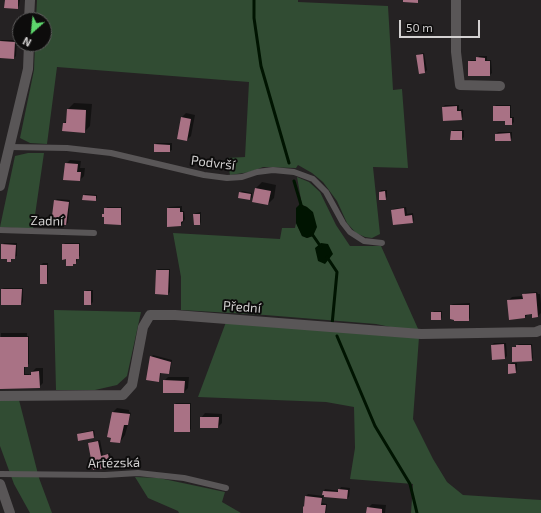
<!DOCTYPE html>
<meta charset="utf-8">
<style>
body{margin:0}
#map{position:relative;width:541px;height:513px;overflow:hidden;background:#252223;font-family:"Exo 2",sans-serif}
canvas{display:block}
.north{position:absolute;left:12px;top:12px;width:40px;height:40px;box-sizing:border-box;background:#0d0c0c;border:1px solid #5c5b5b;border-radius:50%;rotate:207deg;font-size:11px;font-weight:700;line-height:16px;text-align:center;color:#d3d1d1}
.north::after{content:'';display:block;margin:auto;width:14px;height:18px;background:#5dd56c;clip-path:polygon(50% 0,100% 100%,50% 72%,0 100%)}
.scale{position:absolute;left:399px;top:20px;width:81px;height:18px;box-sizing:border-box;border:2px solid #d3d1d1;border-top:0;padding-left:5px;font-size:12px;line-height:14px;white-space:nowrap;color:#d3d1d1;-webkit-text-stroke:3px #0d0c0c;paint-order:stroke}
</style>
<div id="map">
<canvas width="541" height="513"></canvas>
<div class="north">N</div>
<div class="scale">50 m</div>
</div>
<script>
const c = document.querySelector('canvas').getContext('2d');
c.lineJoin = 'round';
function fillPath(path, color) { c.fillStyle = color; c.fill(path, 'evenodd'); }
const poly = rows => new Path2D(rows.map(r => 'M' + r).join(''));
function stroke(path, color, width, dash) { c.strokeStyle = color; c.lineWidth = width; c.lineCap = dash ? 'butt' : 'round'; c.setLineDash(dash || []); c.stroke(path); }
function label(font, color, halo, rows, align = 'center') {
  c.font = font + ' "Exo 2",sans-serif'; c.lineWidth = 4; c.setLineDash([]); c.textBaseline = 'middle'; c.strokeStyle = halo; c.fillStyle = color; for (const [text, x, y, turn = 0] of rows) {
    c.save(); c.translate(x, y); c.rotate((+turn || 0) * Math.PI / 180); c.textAlign = isNaN(turn) ? turn : align; if (halo) c.strokeText(text, 0, 0); c.fillText(text, 0, 0); c.restore();
  }
}
fillPath(poly([
 [37,0,298,0,298,2,388,6,393,90,402,89,408,168,373,167,380,234,372,238,365,237,356,233,347,223,337,201,323,182,312,173,298,165,296,168,263,167,250,172,230,175,227,158,245,157,249,82,57,67,47,144,30,143,20,138,34,70,35,44,44,44,44,20,36,20],
 [28,153,44,153,33,229,0,227,15,156],
 [297,177,309,182,320,192,336,225,350,246,381,246,419,331,400,329,376,324,265,315,181,310,181,277,173,233,280,239,282,228,295,228,296,223,302,236,307,238,313,236,307,207,302,205],
 [54,310,141,312,127,376,117,385,95,390,56,390],
 [226,322,419,337,413,419,433,459,447,482,463,495,541,500,541,513,411,513,413,484,350,479,355,448,354,407,326,402,198,397],
 [0,400,19,400,39,478,52,513,30,513,14,484,0,446],
 [135,477,159,478,225,492,222,502,241,513,179,513,178,511,148,498]
]), '#314c33');
fillPath(poly([
 [300,204,307,207,313,212,317,227,313,236,307,238,302,236,296,223,296,208],
 [321,243,328,244,333,254,325,264,318,261,315,248]
]), '#001401');
fillPath(poly([
 [6,0,20,0,19,6,17,8],
 [2,40,17,40,16,56,14,58,0,57,0,41],
 [424,53,427,70,425,72,420,73,417,56,419,54],
 [479,56,487,56,487,60,491,60,492,73,490,75,469,61,471,60,477,60],
 [74,103,92,104,90,126,84,132,64,123,67,120,68,109],
 [445,105,459,105,459,110,463,109,463,117,461,119,443,107],
 [496,105,511,105,511,117,514,117,514,122,512,124,506,120,494,107],
 [186,113,195,115,191,136,187,140,178,138,182,117],
 [453,130,464,130,464,137,462,139,452,131],
 [498,132,512,132,512,138,510,140,496,134],
 [157,143,172,143,172,150,170,151,155,151,155,144],
 [70,160,81,161,80,168,85,168,84,176,80,180,66,164],
 [262,182,276,185,274,198,268,204,256,188],
 [381,190,387,190,387,197,385,199,380,192],
 [242,191,252,193,252,197,250,199,240,193],
 [85,194,97,195,97,198,95,200,84,196],
 [57,199,70,200,68,223,66,224,55,201],
 [182,206,182,211,184,211,185,219,181,225,168,208,169,207],
 [107,207,122,207,122,222,120,224,103,216],
 [406,207,407,214,413,213,414,220,413,222,392,211,393,209],
 [201,212,201,222,200,224,194,214,196,213],
 [4,243,17,243,17,256,12,258,11,261,8,258,2,245],
 [65,243,80,243,80,256,77,258,77,261,75,263,67,258,63,245],
 [43,263,48,263,48,282,46,283,41,265],
 [158,269,170,269,170,292,168,294,157,270],
 [4,288,23,288,23,302,21,304,2,289],
 [87,290,93,290,93,302,91,304,85,291],
 [537,292,538,294,540,294,541,304,541,313,538,316,533,313,528,314,525,317,508,301,512,297,523,296,525,293],
 [470,303,470,318,469,320,451,305,453,304],
 [434,311,442,311,442,317,441,319,432,313],
 [1,333,27,333,27,336,29,336,29,364,25,366,25,374,29,374,29,375,36,368,43,368,43,383,39,387,0,388],
 [494,343,506,343,507,356,505,358,493,359,492,345],
 [519,344,532,344,533,358,531,360,513,348],
 [153,355,172,360,170,372,168,373,161,372,160,379,159,381,151,357],
 [511,363,517,363,517,370,515,372,509,365],
 [168,377,189,377,188,388,184,392,164,381],
 [176,403,191,403,191,429,189,431,175,404],
 [117,408,129,410,129,412,131,413,125,435,120,442,109,436,113,412],
 [205,413,222,414,222,423,218,427,201,418],
 [94,430,95,435,94,437,78,435,80,433],
 [100,440,103,455,110,453,112,464,111,466,89,444,91,442],
 [341,487,350,488,349,497,347,498,325,496,325,491,324,491,325,489,339,491],
 [308,494,323,496,322,503,327,504,326,513,304,513,306,496],
 [372,504,386,505,385,513,367,513,368,508]
]), '#0007');
stroke(poly([
 [254,0,254,18,261,66,289,163],
 [294,181,302,208],
 [312,234,321,247],
 [327,257,337,272,332,325],
 [337,336,375,426,410,484,417,513]
]), '#001401', 3);
fillPath(poly([
 [5,0,18,0,18,9,4,8],
 [403,0,418,0,418,3,403,2],
 [0,41,15,42,14,59,0,58],
 [423,54,425,73,419,74,416,55],
 [476,57,485,58,485,61,490,61,490,76,468,76,468,61,476,61],
 [457,106,457,111,461,111,462,120,443,121,442,107],
 [493,106,510,106,510,118,512,118,512,125,505,125,505,121,493,121],
 [67,109,86,110,85,133,62,131,63,123,66,123],
 [181,117,191,119,187,141,177,139],
 [451,131,462,131,462,140,450,140],
 [510,133,511,141,495,141,495,134],
 [154,144,170,145,170,152,154,152],
 [65,163,78,164,77,172,81,172,80,181,63,180],
 [255,188,271,191,268,205,252,202],
 [385,191,386,200,379,200,379,192],
 [239,192,251,194,250,200,238,198],
 [83,195,96,196,96,201,82,200],
 [54,200,69,202,66,225,51,224],
 [104,208,121,208,121,225,104,224,104,217,102,217,102,214,104,214],
 [167,208,180,208,180,212,183,212,183,221,181,222,181,226,167,227],
 [404,208,405,216,412,215,413,223,393,225,391,210],
 [193,214,200,214,200,225,194,225],
 [1,244,16,245,15,259,11,259,11,262,7,262,7,259,1,259],
 [62,244,79,244,79,259,76,259,76,264,73,264,73,266,66,266,66,259,62,260],
 [40,265,47,265,47,284,40,284],
 [156,270,169,270,168,295,155,294],
 [1,289,22,289,21,305,1,305],
 [84,291,91,291,91,305,84,305],
 [536,293,538,317,532,318,532,314,525,315,525,318,509,320,507,300,523,299,522,294],
 [450,305,469,305,469,321,454,321,454,320,450,319],
 [431,312,441,312,441,320,431,320],
 [0,337,28,337,28,367,24,367,24,375,31,375,31,372,39,371,40,388,0,389],
 [504,344,505,359,492,360,491,345],
 [516,345,531,345,532,361,512,362,512,347,516,347],
 [150,356,171,362,169,374,160,373,159,382,146,380],
 [508,364,515,364,516,373,508,374],
 [163,380,185,381,184,393,163,393],
 [174,404,190,404,190,432,174,432],
 [112,412,130,414,128,425,124,425,120,443,110,442,111,438,107,437],
 [200,417,219,417,218,428,200,428],
 [93,431,94,438,78,441,77,434],
 [98,441,101,456,108,454,111,467,93,470,88,443],
 [338,489,348,490,347,499,324,497,324,495,322,495,323,491,338,492],
 [305,496,322,498,321,505,326,505,325,513,303,513,303,506,304,507],
 [367,507,382,509,382,513,366,513]
]), '#a97285');
stroke(poly([
 [10,147,67,148,111,153,204,175,227,178,242,177,257,172,273,170,294,172,313,179,326,192,343,223,350,232,364,241,382,243],
 [0,230,94,233],
 [0,474,105,475,138,473,184,478,226,488]
]), '#595657', 6);
stroke(poly([
 [456,0,456,52,460,85,500,86],
 [29,20,30,0],
 [0,186,28,69,29,44],
 [0,396,123,395,132,385,143,327,150,315,175,315,421,334,536,332,541,330]
]), '#595657', 10);
stroke(poly([
 [0,484,10,513]
]), '#595657', 10);
label('13px', '#d3d1d1', '#0d0c0c', [
 ["Podvrší",213,163,7],
 ["Zadní",47,221,1],
 ["Přední",242,307,4],
 ["Artézská",114,463,-1]
]);
</script>
